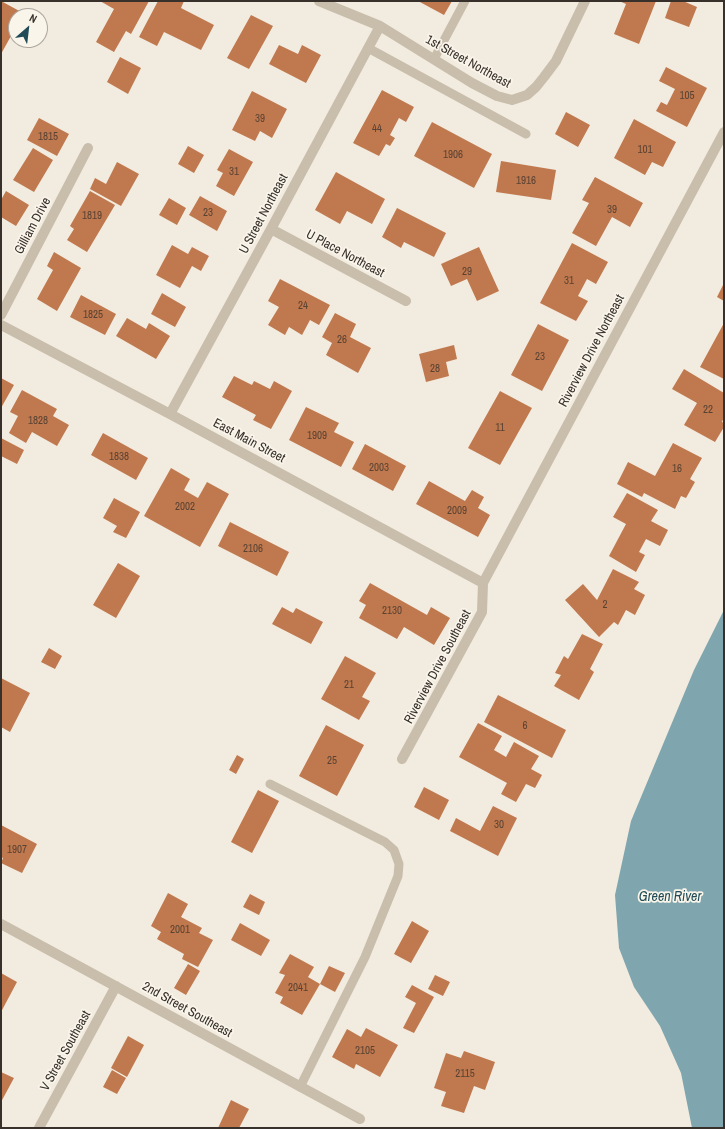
<!DOCTYPE html>
<style>
body{margin:0}
#map{position:relative;width:725px;height:1129px;overflow:hidden;background:#f2ebdf;font-family:"Archivo Narrow",sans-serif}
canvas{display:block}
.frame{position:absolute;inset:0;border:2px solid #38302a;pointer-events:none}
.north{position:absolute;left:8px;top:8px;width:40px;height:40px;box-sizing:border-box;background:#f9f5eb;border:1px solid #aca69e;border-radius:50%;rotate:28deg;font-size:11px;font-weight:700;line-height:16px;text-align:center;color:#38302a}
.north::after{content:'';display:block;margin:auto;width:14px;height:18px;background:#214c57;clip-path:polygon(50% 0,100% 100%,50% 72%,0 100%)}
</style>
<div id="map">
<canvas width="725" height="1129"></canvas>
<div class="frame"></div>
<div class="north">N</div>
</div>
<script>
const c = document.querySelector('canvas').getContext('2d');
c.lineJoin = 'round';
function fillPath(path, color) { c.fillStyle = color; c.fill(path, 'evenodd'); }
const poly = rows => new Path2D(rows.map(r => 'M' + r).join(''));
function stroke(path, color, width, dash) { c.strokeStyle = color; c.lineWidth = width; c.lineCap = dash ? 'butt' : 'round'; c.setLineDash(dash || []); c.stroke(path); }
function label(font, color, halo, rows, align = 'center') {
  c.font = font + ' "Archivo Narrow",sans-serif'; c.lineWidth = 3.5; c.setLineDash([]); c.textBaseline = 'middle'; c.strokeStyle = halo; c.fillStyle = color; for (const [text, x, y, turn = 0] of rows) {
    c.save(); c.translate(x, y); c.rotate((+turn || 0) * Math.PI / 180); c.textAlign = isNaN(turn) ? turn : align; if (halo) c.strokeText(text, 0, 0); c.fillText(text, 0, 0); c.restore();
  }
}
fillPath(poly([
 [724,610,724,1128,692,1128,681,1073,660,1026,634,987,619,948,615,895,631,821,694,670]
]), '#7fa5ae');
fillPath(poly([
 [1,1,23,13,22,16,16,16,16,27,1,54],
 [100,1,149,1,131,34,126,31,114,52,96,42,114,9],
 [158,1,184,1,181,8,214,25,201,50,164,32,157,46,139,37],
 [418,1,452,1,444,15],
 [619,1,656,1,639,44,614,34,626,4],
 [671,1,683,1,697,7,689,27,665,18],
 [251,15,273,26,249,69,227,58],
 [279,45,298,54,302,45,321,55,306,83,269,64],
 [120,57,141,68,128,94,107,82],
 [666,67,707,88,687,127,656,111,661,102,667,105,675,89,659,81],
 [382,90,414,107,406,122,399,118,390,135,395,138,390,146,386,144,379,156,353,143],
 [252,91,287,109,272,138,260,131,255,141,232,130],
 [566,112,590,125,578,147,555,134],
 [39,118,69,134,57,156,27,140],
 [634,119,676,142,663,167,652,162,645,175,614,158],
 [432,122,492,154,474,188,414,156],
 [188,146,204,155,194,173,178,164],
 [33,148,53,160,34,192,13,180],
 [229,149,253,162,234,196,216,186,223,173,217,170],
 [501,161,556,170,551,200,496,192],
 [117,162,139,174,121,206,90,189,95,178,106,184],
 [336,172,385,199,372,224,347,211,340,224,315,210],
 [595,177,643,203,630,227,612,217,596,246,572,233,589,203,582,200],
 [6,191,29,205,16,226,1,217,1,200],
 [90,191,115,205,87,252,67,240,74,229,70,226],
 [200,196,227,211,217,231,189,215],
 [169,198,186,208,177,225,159,215],
 [397,208,446,233,434,257,404,242,401,248,382,237],
 [572,243,608,262,596,284,587,279,578,296,588,301,576,321,540,303],
 [172,245,188,254,192,247,209,256,201,271,192,266,180,288,156,275],
 [479,247,499,291,477,301,467,279,451,286,441,264],
 [54,252,81,268,57,311,37,299,53,270,47,266],
 [280,279,330,305,319,325,310,320,302,335,289,327,285,335,268,325,279,307,268,301],
 [724,283,724,301,717,297],
 [162,293,186,307,175,327,151,314],
 [81,295,116,314,105,335,70,317],
 [335,313,356,324,350,337,371,348,358,373,326,355,332,343,322,337],
 [127,318,146,329,149,323,170,336,156,359,116,336],
 [724,323,724,379,700,367],
 [538,324,569,340,542,391,511,375],
 [454,345,457,359,446,362,449,376,426,382,419,354],
 [684,369,724,393,724,417,722,422,724,423,724,427,715,442,684,425,697,403,672,389],
 [234,376,252,385,254,381,270,389,274,381,292,391,271,429,253,420,256,415,222,397],
 [1,378,14,385,1,408],
 [22,390,57,409,53,416,69,425,57,446,32,432,26,443,9,433,18,416,10,412],
 [500,391,532,408,500,465,468,448],
 [306,407,339,423,334,432,354,442,341,467,289,440],
 [103,433,148,458,136,480,91,455],
 [1,438,24,450,17,464,1,456],
 [673,443,702,458,690,479,695,482,686,498,681,496,675,509,644,493,642,497,617,484,628,462,655,476],
 [365,444,406,466,393,491,352,469],
 [171,468,190,479,184,490,198,498,207,482,229,494,200,547,144,516],
 [429,481,465,501,472,490,484,497,478,508,490,515,478,537,416,504],
 [627,493,658,510,651,521,668,530,660,546,646,539,639,552,645,555,636,572,609,556,626,524,613,517],
 [114,498,140,512,126,538,113,532,117,526,103,518],
 [230,522,289,552,277,576,218,546],
 [118,563,140,576,116,618,93,605],
 [613,569,639,582,634,589,645,595,635,615,626,610,618,625,614,622,599,637,565,600,583,584,597,600],
 [370,583,427,615,431,607,450,618,434,645,404,627,397,639,359,618,366,605,359,601],
 [282,607,293,613,296,608,323,622,311,644,272,624],
 [582,634,603,644,590,669,594,672,579,700,554,686,561,675,555,673,564,656,568,659],
 [49,648,62,656,55,669,41,662],
 [345,656,376,673,362,697,370,701,359,720,321,699],
 [1,678,30,693,10,732,1,727],
 [498,695,566,730,552,758,484,722],
 [478,723,502,736,494,750,506,757,514,742,539,756,531,769,542,775,535,788,526,784,516,802,501,794,507,783,459,757],
 [326,725,364,745,337,796,299,776],
 [237,755,244,759,236,774,229,770],
 [424,787,449,800,439,820,414,807],
 [258,790,279,801,252,853,231,842],
 [493,806,517,818,498,856,450,831,456,818,480,831],
 [1,825,37,844,22,873,1,863,3,858,1,857],
 [168,893,188,904,181,917,202,928,199,933,213,940,198,967,182,959,184,954,157,939,161,932,151,926],
 [250,894,265,902,259,915,243,907],
 [412,921,429,931,411,963,394,954],
 [240,923,270,940,261,956,231,940],
 [290,954,314,967,308,977,320,984,302,1015,280,1003,283,997,275,993,285,975,279,973],
 [188,964,200,971,186,995,174,988],
 [329,966,345,973,335,992,320,984],
 [1,973,17,982,1,1012],
 [435,975,450,982,443,996,428,989],
 [412,985,434,997,414,1033,403,1028,416,1003,405,997],
 [366,1028,398,1045,380,1077,356,1064,354,1069,332,1057,347,1029,361,1037],
 [128,1036,144,1045,127,1077,111,1068],
 [464,1051,495,1062,485,1090,474,1086,464,1113,441,1106,446,1092,434,1088,446,1053,461,1058],
 [112,1070,126,1078,117,1094,103,1087],
 [1,1072,14,1078,1,1102],
 [231,1100,249,1109,239,1128,218,1128]
]), '#c0794e');
stroke(poly([
 [368,48,526,134],
 [434,59,465,1],
 [270,784,385,842,394,850,399,864,398,876,365,957,300,1087]
]), '#c9bdab', 9);
stroke(poly([
 [319,1,380,26,472,83,497,96,512,100,527,95,536,87,544,77,556,61,585,1],
 [271,229,406,301],
 [1,315,88,148],
 [1,325,170,414,483,583],
 [170,414,271,229,380,26],
 [402,759,482,612,483,583,724,132],
 [1,924,360,1119],
 [39,1128,116,986]
]), '#c9bdab', 10);
label('11px', '#5a4233', null, [
 ["105",687,96],
 ["39",260,119],
 ["44",377,129],
 ["1815",48,137],
 ["101",645,150],
 ["1906",453,155],
 ["31",234,172],
 ["1916",526,181],
 ["39",612,210],
 ["23",208,213],
 ["1819",92,216],
 ["29",467,272],
 ["31",569,281],
 ["24",303,306],
 ["1825",93,315],
 ["26",342,340],
 ["23",540,357],
 ["28",435,369],
 ["22",708,410],
 ["1828",38,421],
 ["11",500,428],
 ["1909",317,436],
 ["1838",119,457],
 ["2003",379,468],
 ["16",677,469],
 ["2002",185,507],
 ["2009",457,511],
 ["2106",253,549],
 ["2",605,605],
 ["2130",392,611],
 ["21",349,685],
 ["6",525,726],
 ["25",332,761],
 ["30",499,825],
 ["1907",17,850],
 ["2001",180,930],
 ["2041",298,988],
 ["2105",365,1051],
 ["2115",465,1074]
]);
label('13px', '#38302a', '#f9f5eb', [
 ["1st Street Northeast",468,62,29],
 ["U Street Northeast",264,214,-62],
 ["Gilliam Drive",33,226,-62],
 ["U Place Northeast",345,254,28],
 ["Riverview Drive Northeast",592,351,-62],
 ["East Main Street",249,441,28],
 ["Riverview Drive Southeast",438,667,-62],
 ["2nd Street Southeast",187,1010,29],
 ["V Street Southeast",66,1051,-61]
]);
label('italic 14px', '#214c57', '#f9f5eb', [
 ["Green River",670,897]
]);
</script>
